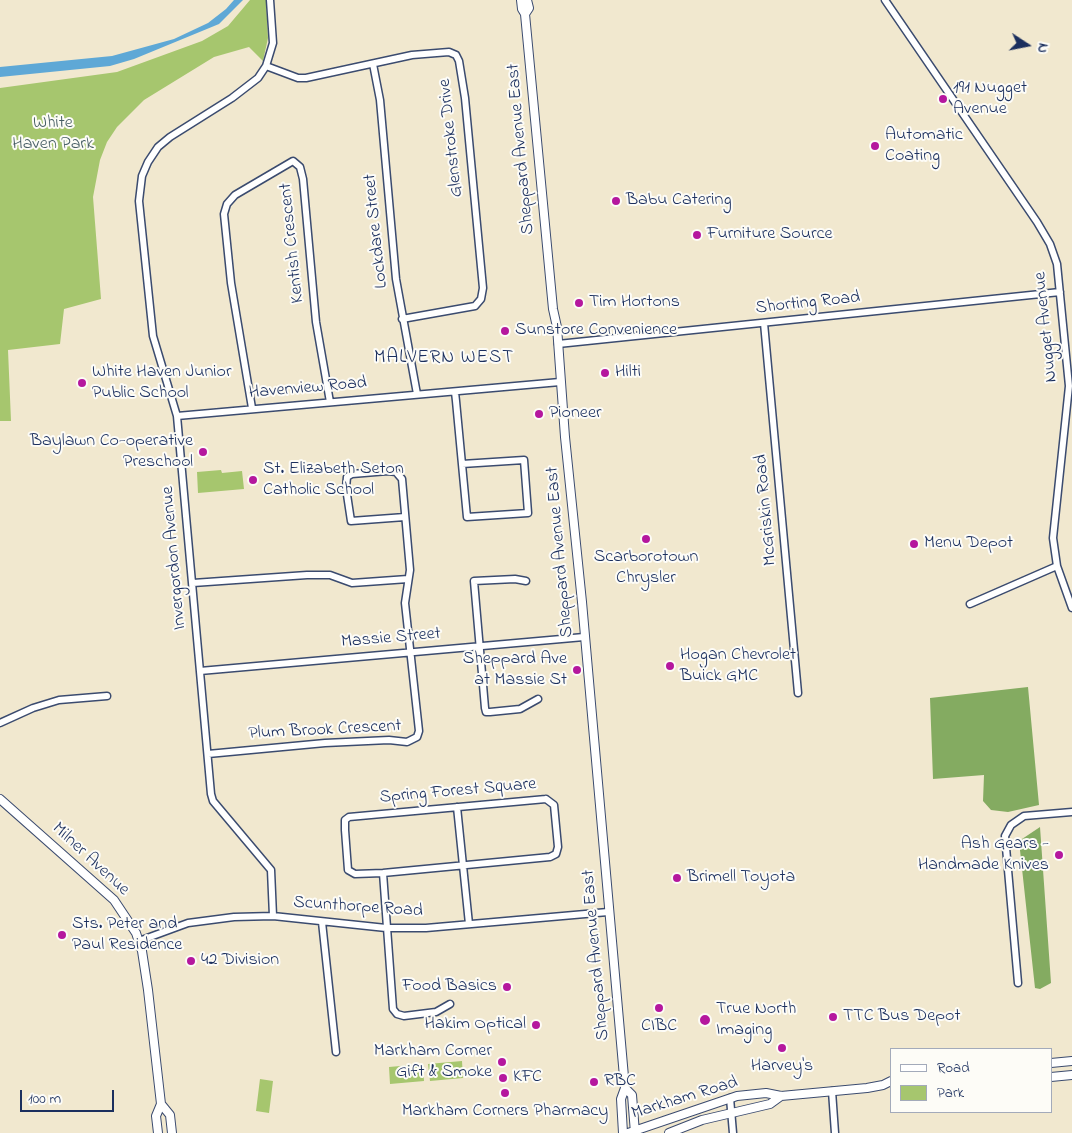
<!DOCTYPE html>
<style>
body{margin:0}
#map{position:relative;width:1072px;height:1133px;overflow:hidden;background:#f1e8cf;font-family:"Indie Flower",sans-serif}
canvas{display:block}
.legend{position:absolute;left:890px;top:1048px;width:162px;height:65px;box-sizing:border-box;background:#fdfcf7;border:1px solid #a3aaba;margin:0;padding:6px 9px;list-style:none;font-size:15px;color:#1b2f5e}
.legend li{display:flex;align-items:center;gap:10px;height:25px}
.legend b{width:25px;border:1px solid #a3aaba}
.north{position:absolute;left:1002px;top:20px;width:50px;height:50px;-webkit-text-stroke:4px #fdfcf7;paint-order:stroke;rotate:101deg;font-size:14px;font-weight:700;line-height:20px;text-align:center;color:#1b2f5e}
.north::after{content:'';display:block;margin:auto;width:18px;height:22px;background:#1b2f5e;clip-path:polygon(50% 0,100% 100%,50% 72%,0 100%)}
.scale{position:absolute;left:20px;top:1090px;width:94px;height:22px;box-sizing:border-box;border:2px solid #1b2f5e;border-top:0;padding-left:6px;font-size:15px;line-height:18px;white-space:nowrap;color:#1b2f5e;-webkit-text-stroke:4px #fdfcf7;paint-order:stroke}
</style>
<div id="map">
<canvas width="1072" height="1133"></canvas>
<ul class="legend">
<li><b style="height:6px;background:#fff"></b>Road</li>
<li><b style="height:14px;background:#a6c66e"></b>Park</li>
</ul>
<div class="north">N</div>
<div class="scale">100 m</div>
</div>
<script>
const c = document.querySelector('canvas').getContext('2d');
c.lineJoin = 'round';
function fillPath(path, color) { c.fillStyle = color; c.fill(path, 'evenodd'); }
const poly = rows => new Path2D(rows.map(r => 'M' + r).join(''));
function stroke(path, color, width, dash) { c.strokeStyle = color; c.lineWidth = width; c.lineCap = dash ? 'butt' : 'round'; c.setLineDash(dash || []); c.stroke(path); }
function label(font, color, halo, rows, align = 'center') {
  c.font = font + ' "Indie Flower",sans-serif'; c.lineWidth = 4; c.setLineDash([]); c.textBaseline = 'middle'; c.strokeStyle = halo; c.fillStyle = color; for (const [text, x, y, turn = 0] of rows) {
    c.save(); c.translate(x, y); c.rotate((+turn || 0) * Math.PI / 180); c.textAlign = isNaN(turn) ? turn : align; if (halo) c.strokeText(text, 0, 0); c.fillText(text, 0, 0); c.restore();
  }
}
fillPath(poly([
 [250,0,266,0,268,38,263,61,249,47,214,57,144,100,117,127,107,142,100,160,93,197,101,299,64,309,60,344,8,350,11,421,0,421,0,88,117,72,202,41,228,26],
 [221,470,222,473,242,471,244,489,198,493,197,472],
 [462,1061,463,1078,430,1081,428,1064],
 [423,1064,424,1081,390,1084,389,1067],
 [260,1079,273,1081,269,1113,256,1111]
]), '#a6c66e');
fillPath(poly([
 [1028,687,1039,805,1008,812,991,810,983,801,984,775,933,779,930,698],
 [1040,827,1051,983,1040,989,1035,988,1019,841]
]), '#84ab61');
fillPath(poly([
 [234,0,243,0,219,24,134,59,110,66,0,77,0,67,112,56,174,39,208,23,226,9]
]), '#5ea8d6');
const minor = poly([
 [270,0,273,43,266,66,258,78,232,98,170,137,158,147,148,162,142,176,139,201,153,336,177,416,211,794,213,801,271,870,273,916],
 [885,0,1037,222,1050,244,1057,264,1069,386,1053,538,1057,566,1072,608],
 [373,64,380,100,396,279,417,394],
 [266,66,298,78,306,78,412,55,449,52,456,55,459,61,465,98,483,288,481,299,475,306,402,319],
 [764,323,798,693],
 [558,344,1060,292],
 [455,392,456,401,467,517,528,513,524,460,462,464],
 [252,408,231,283,224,214,227,204,235,195,293,161,300,167,303,179,316,322,330,402],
 [177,416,560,382],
 [526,581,515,579,474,581,485,708,486,712,490,712,520,709,538,699],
 [193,583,307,575,330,575,352,583,408,579],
 [970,604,1057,566],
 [200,671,584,637],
 [0,723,33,708,59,700,107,696],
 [208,754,325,743,389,740,407,742,417,737,419,731,405,603,410,570,402,479,396,472,388,471,352,474,347,477,346,488,351,521,405,517],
 [546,799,554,805,558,847,556,854,550,857,383,873,355,874,348,870,345,830,345,820,349,817,546,799],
 [457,807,469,924],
 [383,873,393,1009,397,1014,404,1016,436,1012,450,1004],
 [322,922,336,1052],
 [139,941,188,923,234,917,273,916,386,928,426,928,608,912],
 [1018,983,1005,836,1011,825,1024,816,1072,812],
 [832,1091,835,1133],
 [730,1098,733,1133]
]);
const major = poly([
 [521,0,522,9,525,14,553,309,557,327,565,437,582,602,625,1088,621,1099,623,1133],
 [525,14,529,8,527,0],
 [0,799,114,900,136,933,142,951,148,990,161,1104,156,1116,158,1133],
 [1051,1063,1072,1061],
 [1051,1077,1072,1075],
 [625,1088,632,1095,635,1133],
 [161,1104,170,1115,172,1133],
 [628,1133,737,1096,766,1093,781,1096,867,1088,883,1085,891,1081],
 [669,1133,702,1120,770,1104,781,1096]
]);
stroke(minor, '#3b4b6f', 9);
stroke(major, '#3b4b6f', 10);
stroke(minor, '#fff', 6);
stroke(major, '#fff', 8);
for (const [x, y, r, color] of [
 [943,99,5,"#b5179e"],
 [875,146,5,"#b5179e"],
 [616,201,5,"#b5179e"],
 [697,235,5,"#b5179e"],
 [579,303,5,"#b5179e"],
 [505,331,5,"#b5179e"],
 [605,373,5,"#b5179e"],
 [82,383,5,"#b5179e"],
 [539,414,5,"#b5179e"],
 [203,452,5,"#b5179e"],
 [253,480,5,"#b5179e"],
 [646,539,5,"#b5179e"],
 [914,544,5,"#b5179e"],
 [670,666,5,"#b5179e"],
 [577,670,5,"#b5179e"],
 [1059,855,5,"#b5179e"],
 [677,878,5,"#b5179e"],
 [62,935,5,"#b5179e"],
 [191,961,5,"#b5179e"],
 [507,987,5,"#b5179e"],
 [659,1008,5,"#b5179e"],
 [833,1017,5,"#b5179e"],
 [705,1020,6,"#b5179e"],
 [536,1025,5,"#b5179e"],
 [782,1048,5,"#b5179e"],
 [502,1062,5,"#b5179e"],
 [503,1078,5,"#b5179e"],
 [594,1082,5,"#b5179e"],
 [505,1093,5,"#b5179e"]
]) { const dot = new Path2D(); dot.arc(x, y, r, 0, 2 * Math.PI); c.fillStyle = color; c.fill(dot); stroke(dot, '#fdfcf7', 2); }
label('18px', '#1b2f5e', '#fdfcf7', [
 ["191 Nugget",953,89],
 ["Avenue",953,110],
 ["Automatic",885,136],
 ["Coating",885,157],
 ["Babu Catering",626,201],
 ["Furniture Source",707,235],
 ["Tim Hortons",589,303],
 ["Sunstore Convenience",515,331],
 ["White Haven Junior",92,373],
 ["Public School",92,394],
 ["Hilti",615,373],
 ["Pioneer",549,414],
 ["Baylawn Co-operative",193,442,"right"],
 ["Preschool",193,463,"right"],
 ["St. Elizabeth Seton",263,470],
 ["Catholic School",263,491],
 ["Menu Depot",924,544],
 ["Scarborotown",646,558,"center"],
 ["Chrysler",646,579,"center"],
 ["Hogan Chevrolet",680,656],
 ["Buick GMC",680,677],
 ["Sheppard Ave",567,660,"right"],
 ["at Massie St",567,681,"right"],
 ["Ash Gears -",1049,845,"right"],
 ["Handmade Knives",1049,866,"right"],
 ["Brimell Toyota",687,878],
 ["Sts. Peter and",72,925],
 ["Paul Residence",72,946],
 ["42 Division",201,961],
 ["Food Basics",497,987,"right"],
 ["True North",716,1010],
 ["Imaging",716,1031],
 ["TTC Bus Depot",843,1017],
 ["Hakim Optical",526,1025,"right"],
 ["CIBC",659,1027,"center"],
 ["Markham Corner",492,1052,"right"],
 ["Gift & Smoke",492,1073,"right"],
 ["Harvey's",782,1067,"center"],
 ["KFC",513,1078],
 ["RBC",604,1082],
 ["Markham Corners Pharmacy",505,1112,"center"]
], 'left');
label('18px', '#455c63', '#fdfcf7', [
 ["White",53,124],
 ["Haven Park",53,145]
]);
label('18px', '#1b2f5e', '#fdfcf7', [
 ["Glenstroke Drive",452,138,-96],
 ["Sheppard Avenue East",522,149,-95],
 ["Lockdare Street",377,231,-96],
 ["Kentish Crescent",293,243,-96],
 ["Shorting Road",808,304,-6],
 ["Nugget Avenue",1047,327,-96],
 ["Havenview Road",308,389,-5],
 ["McGriskin Road",767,510,-95],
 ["Sheppard Avenue East",561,552,-95],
 ["Invergordon Avenue",175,558,-95],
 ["Massie Street",391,639,-5],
 ["Plum Brook Crescent",325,731,-3],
 ["Spring Forest Square",458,792,-5],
 ["Milner Avenue",90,860,43],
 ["Scunthorpe Road",358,908,4],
 ["Sheppard Avenue East",597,955,-95],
 ["Markham Road",685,1099,-17]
]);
c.letterSpacing = '1px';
label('19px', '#1b2f5e', '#fdfcf7', [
 ["MALVERN WEST",444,359]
]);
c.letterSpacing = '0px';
</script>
